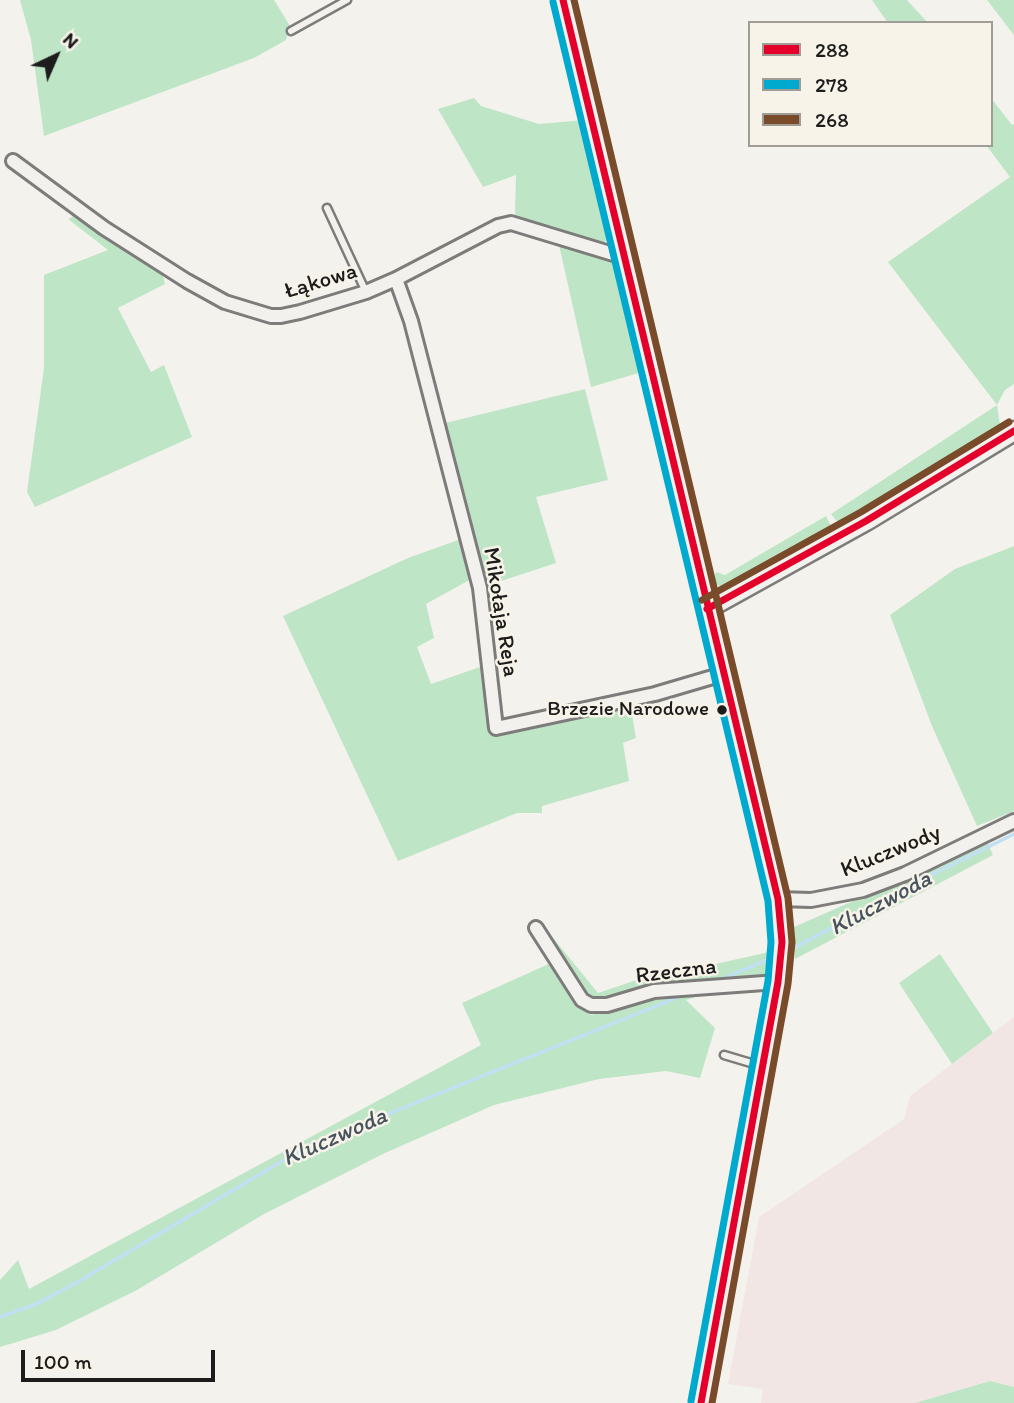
<!DOCTYPE html>
<meta charset="utf-8">
<style>
body{margin:0}
#map{position:relative;width:1014px;height:1403px;overflow:hidden;background:#f4f2ec;font-family:Itim,sans-serif}
canvas{display:block}
.legend{position:absolute;left:748px;top:21px;width:245px;height:126px;box-sizing:border-box;background:#f7f3e8;border:2px solid #9f9d96;margin:0;padding:9px 12px;list-style:none;font-size:21px;color:#1c1c1c}
.legend li{display:flex;align-items:center;gap:14px;height:35px}
.legend b{width:35px;border:2px solid #9f9d96}
.north{position:absolute;left:21px;top:21px;width:70px;height:70px;-webkit-text-stroke:5px #f7f3e8;paint-order:stroke;rotate:44deg;font-size:19px;font-weight:700;line-height:28px;text-align:center;color:#1c1c1c}
.north::after{content:'';display:block;margin:auto;width:24px;height:32px;background:#1c1c1c;clip-path:polygon(50% 0,100% 100%,50% 72%,0 100%)}
.scale{position:absolute;left:21px;top:1350px;width:194px;height:32px;box-sizing:border-box;border:4px solid #1c1c1c;border-top:0;padding-left:9px;font-size:21px;line-height:24px;white-space:nowrap;color:#1c1c1c;-webkit-text-stroke:5px #f7f3e8;paint-order:stroke}
</style>
<div id="map">
<canvas width="1014" height="1403"></canvas>
<ul class="legend">
<li><b style="height:9px;background:#e4002b"></b>288</li>
<li><b style="height:9px;background:#00a9ce"></b>278</li>
<li><b style="height:9px;background:#7a4b2a"></b>268</li>
</ul>
<div class="north">N</div>
<div class="scale">100 m</div>
</div>
<script>
const c = document.querySelector('canvas').getContext('2d');
c.lineJoin = 'round';
function fillPath(path, color) { c.fillStyle = color; c.fill(path, 'evenodd'); }
const poly = rows => new Path2D(rows.map(r => 'M' + r).join(''));
function stroke(path, color, width, dash) { c.strokeStyle = color; c.lineWidth = width; c.lineCap = dash ? 'butt' : 'round'; c.setLineDash(dash || []); c.stroke(path); }
function label(font, color, halo, rows, align = 'center') {
  c.font = font + ' Itim,sans-serif'; c.lineWidth = 5; c.setLineDash([]); c.textBaseline = 'middle'; c.strokeStyle = halo; c.fillStyle = color; for (const [text, x, y, turn = 0] of rows) {
    c.save(); c.translate(x, y); c.rotate((+turn || 0) * Math.PI / 180); c.textAlign = isNaN(turn) ? turn : align; if (halo) c.strokeText(text, 0, 0); c.fillText(text, 0, 0); c.restore();
  }
}
fillPath(poly([
 [1014,1017,1014,1387,990,1381,915,1403,761,1403,763,1389,728,1384,759,1217,904,1119,910,1096]
]), '#f2e6e4');
fillPath(poly([
 [20,0,274,0,290,26,286,40,254,58,44,136,31,40],
 [872,0,907,0,928,23,888,23],
 [987,0,1014,0,1014,35],
 [474,98,481,106,539,124,584,120,609,239,599,245,517,218,515,213,516,175,483,187,438,109],
 [991,98,1012,125,1014,124,1014,384,1005,390,997,405,1001,432,840,525,831,514,997,405,888,262,1010,177,986,145,991,145],
 [78,214,160,270,163,276,165,284,118,308,151,372,164,365,192,437,35,507,27,492,44,368,44,275,108,250,68,219],
 [559,245,616,260,642,372,591,387],
 [585,389,608,480,536,497,556,563,486,586,441,424],
 [826,516,832,528,728,590,713,583,716,572,725,575],
 [461,539,473,578,426,604,434,638,417,647,431,684,483,666,493,730,630,703,636,738,623,743,629,781,542,806,542,813,517,813,398,861,283,616,408,558],
 [1014,546,1014,811,977,826,932,726,890,615,955,569],
 [987,842,993,855,795,959,794,927],
 [541,923,598,993,651,975,652,978,774,951,770,977,653,986,598,1001,583,991,538,925],
 [940,954,993,1033,952,1064,899,983],
 [553,962,591,1015,668,995,709,993,686,1000,715,1028,700,1078,666,1071,599,1079,494,1105,385,1153,264,1214,137,1290,56,1330,0,1347,0,1280,18,1260,29,1289,481,1045,462,1003],
 [990,1381,1014,1387,1014,1403,915,1403]
]), '#bfe5c7');
stroke(poly([
 [786,952,925,878,1014,834],
 [715,982,776,956],
 [0,1317,36,1304,76,1283,306,1147,686,994]
]), '#c1e0f4', 3.5);
const lane = poly([
 [291,31,347,0],
 [327,208,366,292],
 [724,1055,761,1066]
]);
const street = poly([
 [13,161,104,228,187,281,225,302,271,316,281,316,300,312,366,292,396,279,498,226,511,223,623,257],
 [396,279,411,321,480,588,496,728,655,694,723,674],
 [778,899,811,900,863,890,905,874,1014,821],
 [536,928,582,1000,591,1005,607,1005,654,991,778,982]
]);
const secondary = poly([
 [563,0,707,609,778,899,782,942,778,982,701,1403],
 [707,609,866,521,1014,431]
]);
stroke(lane, '#7d7c7a', 11);
stroke(street, '#7d7c7a', 18);
stroke(secondary, '#7d7c7a', 23);
stroke(lane, '#f2f1ed', 6);
stroke(street, '#f2f1ed', 12);
stroke(secondary, '#f2f1ed', 18);
stroke(poly([
 [563,0,778,899,782,942,778,982,701,1403],
 [707,609,866,521,1014,431]
]), '#e4002b', 7);
stroke(poly([
 [553,2,768,901,771,942,768,981,691,1401]
]), '#00a9ce', 7);
stroke(poly([
 [574,0,788,898,792,942,788,984,712,1403],
 [702,600,861,512,1009,422]
]), '#7a4b2a', 7);
for (const [x, y, r, color] of [
 [722,710,6,"#1c1c1c"]
]) { const dot = new Path2D(); dot.arc(x, y, r, 0, 2 * Math.PI); c.fillStyle = color; c.fill(dot); stroke(dot, '#f7f3e8', 2.5); }
label('21px', '#1c1c1c', '#f7f3e8', [
 ["Brzezie Narodowe",709,710]
], 'right');
label('23px', '#1c1c1c', '#f7f3e8', [
 ["Łąkowa",321,282,-17],
 ["Mikołaja Reja",500,612,81],
 ["Kluczwody",891,852,-22],
 ["Rzeczna",676,972,-7]
]);
label('italic 24px', '#47545e', '#f7f3e8', [
 ["Kluczwoda",881,904,-28],
 ["Kluczwoda",335,1138,-24]
]);
</script>
